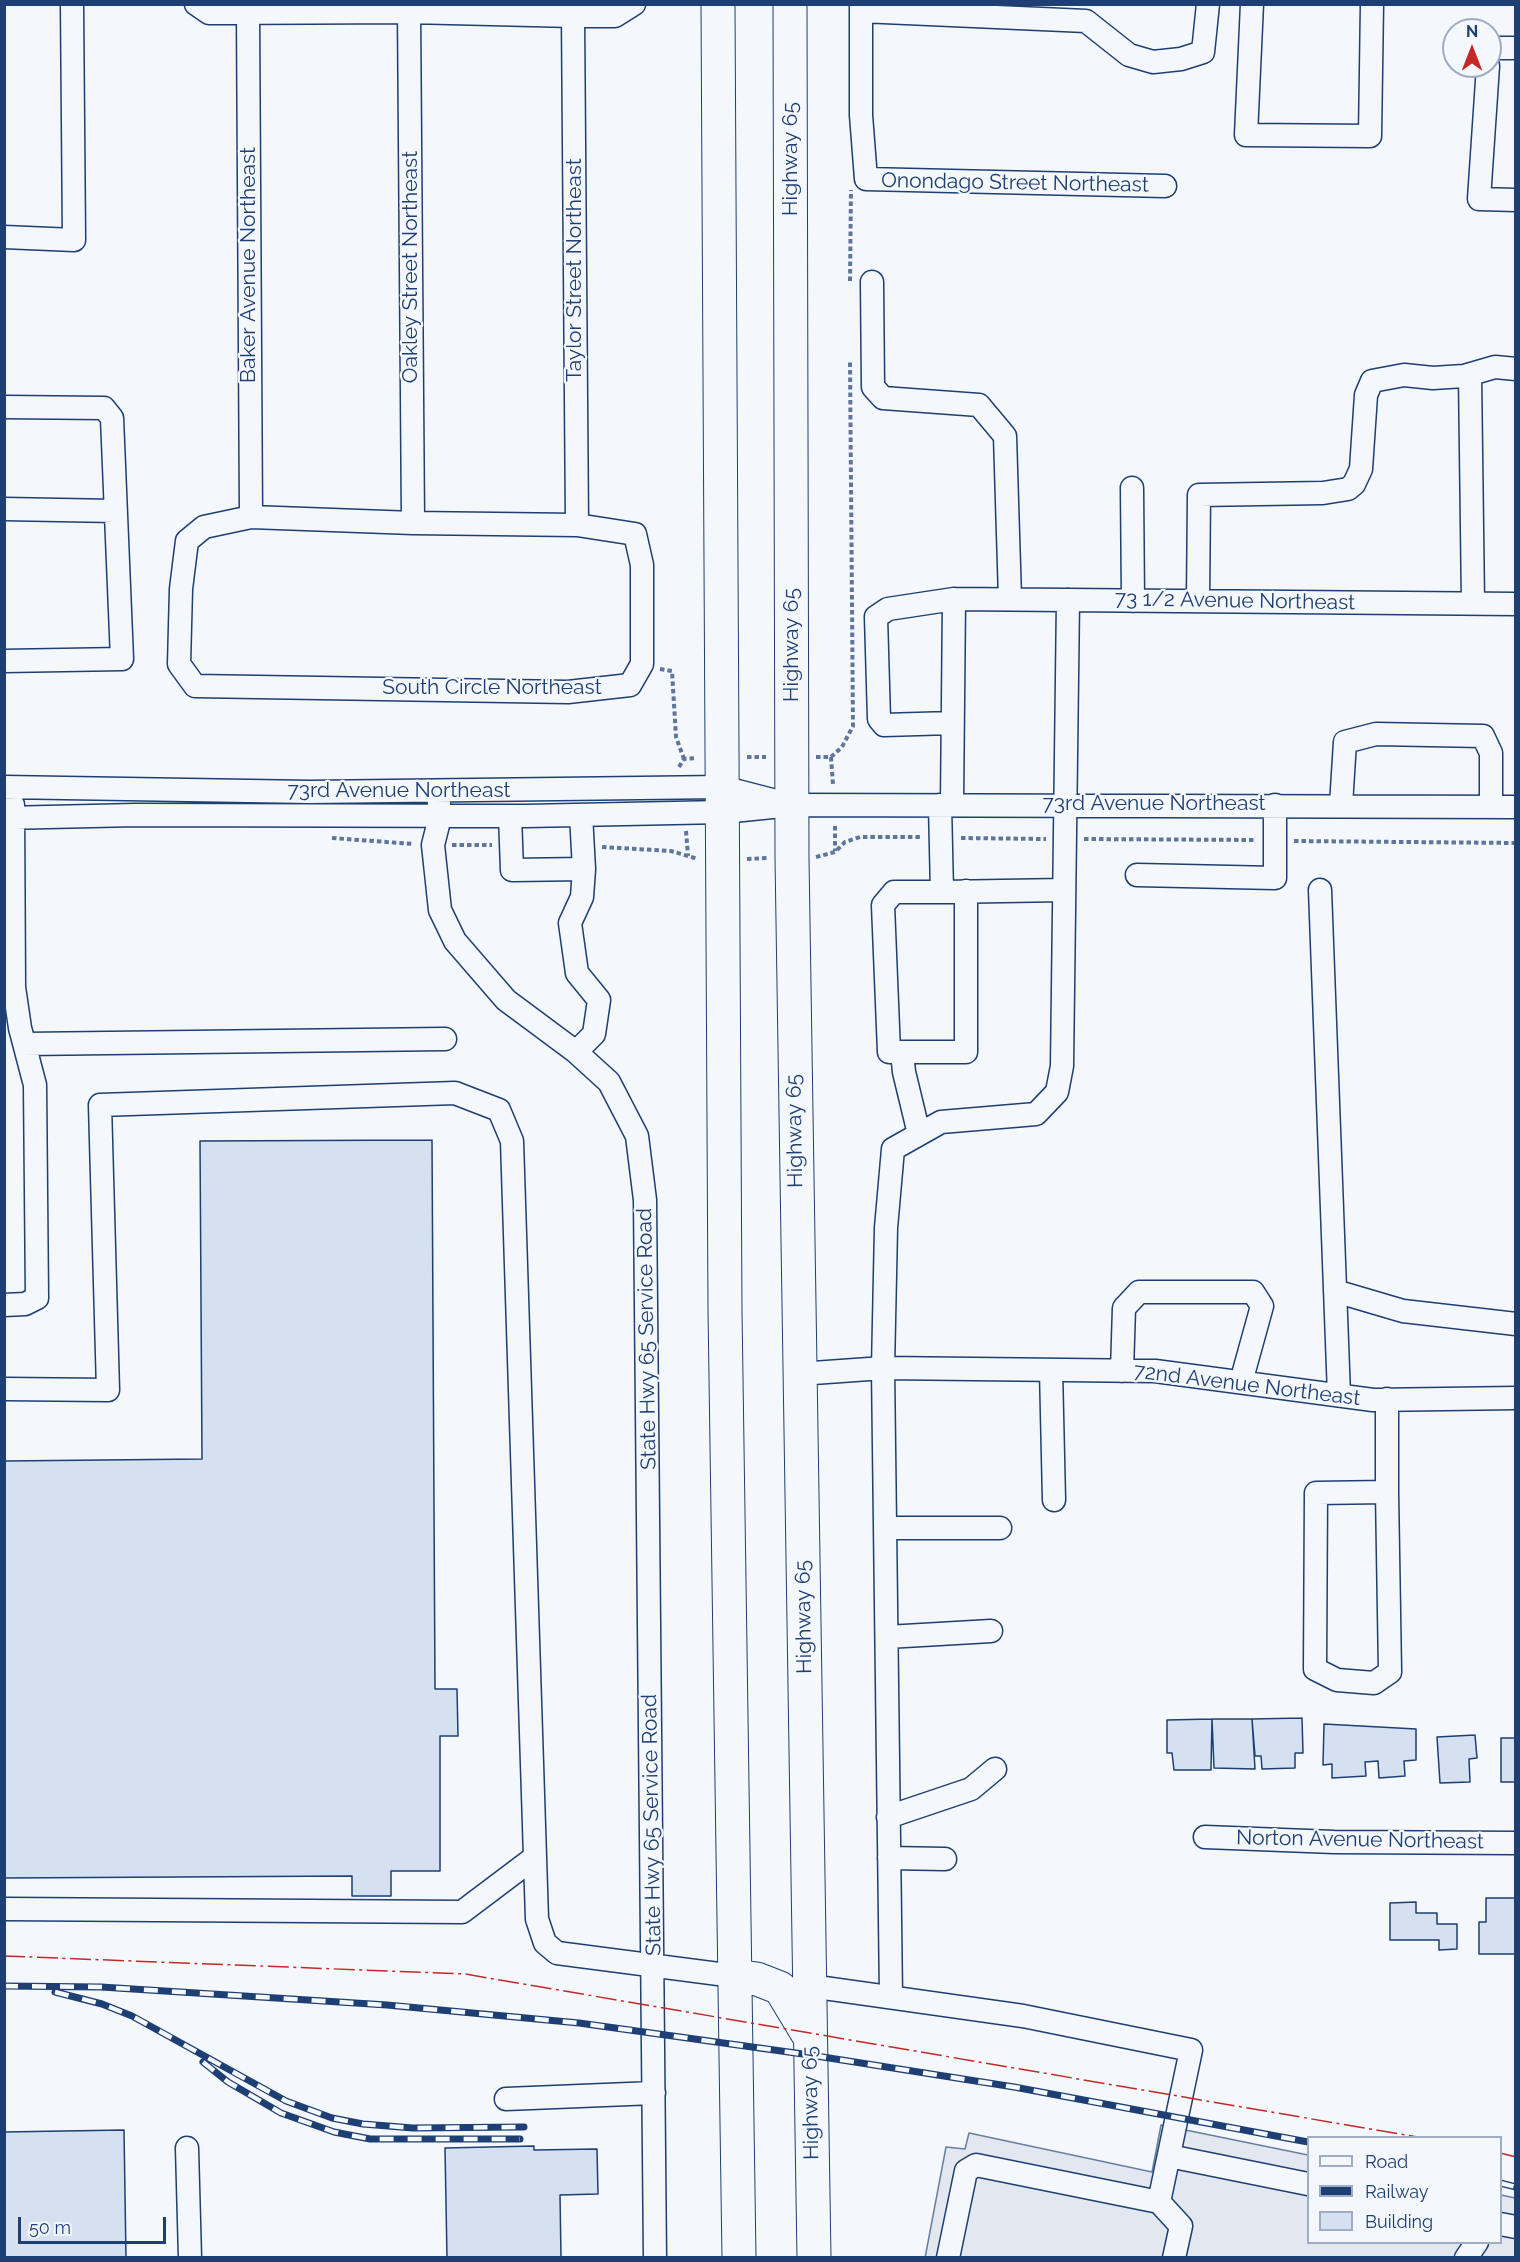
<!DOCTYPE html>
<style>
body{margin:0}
#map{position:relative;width:1520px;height:2262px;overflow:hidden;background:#f4f7fb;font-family:Raleway,sans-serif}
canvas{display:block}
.frame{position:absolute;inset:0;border:6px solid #1d3f73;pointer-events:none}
.legend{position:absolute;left:1307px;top:2136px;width:195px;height:108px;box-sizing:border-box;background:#f4f7fb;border:2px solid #9eadc5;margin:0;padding:8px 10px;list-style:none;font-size:18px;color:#1d3f73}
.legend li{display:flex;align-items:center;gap:12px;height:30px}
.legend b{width:30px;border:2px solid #9eadc5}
.north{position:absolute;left:1442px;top:18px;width:60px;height:60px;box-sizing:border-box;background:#f4f7fb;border:2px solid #9eadc5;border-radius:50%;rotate:0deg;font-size:16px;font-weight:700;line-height:24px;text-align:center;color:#1d3f73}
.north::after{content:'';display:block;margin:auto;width:21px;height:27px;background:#c62828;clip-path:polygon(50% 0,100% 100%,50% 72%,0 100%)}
.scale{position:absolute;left:18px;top:2217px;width:148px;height:27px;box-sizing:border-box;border:3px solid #1d3f73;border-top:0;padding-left:8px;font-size:18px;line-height:21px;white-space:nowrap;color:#1d3f73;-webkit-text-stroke:4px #f4f7fb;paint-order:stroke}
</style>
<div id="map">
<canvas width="1520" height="2262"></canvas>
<div class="frame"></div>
<ul class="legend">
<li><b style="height:8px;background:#f4f7fb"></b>Road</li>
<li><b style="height:8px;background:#1d3f73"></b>Railway</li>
<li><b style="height:16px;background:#d5e0f0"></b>Building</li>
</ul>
<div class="north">N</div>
<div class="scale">50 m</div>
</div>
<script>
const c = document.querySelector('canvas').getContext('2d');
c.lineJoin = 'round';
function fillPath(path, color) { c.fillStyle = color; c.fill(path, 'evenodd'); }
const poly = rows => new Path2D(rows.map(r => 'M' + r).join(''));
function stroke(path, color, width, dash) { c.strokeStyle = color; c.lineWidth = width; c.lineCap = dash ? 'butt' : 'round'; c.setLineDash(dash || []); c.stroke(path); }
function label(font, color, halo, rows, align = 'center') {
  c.font = font + ' Raleway,sans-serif'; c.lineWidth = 4.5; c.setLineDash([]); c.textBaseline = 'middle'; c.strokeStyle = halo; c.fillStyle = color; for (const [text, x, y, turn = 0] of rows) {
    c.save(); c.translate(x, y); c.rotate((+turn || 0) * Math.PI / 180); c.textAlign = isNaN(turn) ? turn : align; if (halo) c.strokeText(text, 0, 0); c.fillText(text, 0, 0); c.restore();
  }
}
const parking = poly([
 [1161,2125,1308,2155,1308,2242,1500,2242,1501,2195,1515,2198,1515,2257,925,2258,946,2147,965,2149,969,2133,1152,2172,1161,2125]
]);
fillPath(parking, '#e3e8f0');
stroke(parking, '#687fa3', 1.5);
const building = poly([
 [432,1140,435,1689,457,1689,458,1736,440,1736,440,1871,391,1871,391,1896,352,1896,352,1876,4,1878,4,1461,202,1459,200,1141,432,1140],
 [1302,1718,1303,1753,1295,1753,1295,1768,1262,1769,1261,1756,1255,1756,1252,1719,1302,1718],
 [1212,1719,1211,1770,1174,1770,1172,1753,1167,1753,1167,1720,1212,1719],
 [1212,1719,1252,1719,1255,1769,1214,1768,1212,1719],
 [1324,1724,1416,1729,1416,1760,1404,1761,1405,1776,1379,1778,1378,1761,1365,1762,1366,1776,1332,1778,1332,1764,1323,1765,1324,1724],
 [1475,1735,1477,1758,1469,1759,1470,1782,1440,1783,1437,1737,1475,1735],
 [1501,1738,1516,1738,1516,1782,1501,1782,1501,1738],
 [1486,1898,1516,1898,1516,1954,1479,1954,1479,1922,1486,1922,1486,1898],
 [1416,1902,1416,1913,1437,1913,1437,1924,1457,1924,1457,1949,1439,1950,1439,1940,1390,1940,1390,1903,1416,1902],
 [124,2130,126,2258,4,2258,4,2132,124,2130],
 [534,2146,534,2150,597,2149,598,2194,560,2195,561,2258,447,2258,445,2148,534,2146]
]);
fillPath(building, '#d5e0f0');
stroke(building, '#1d3f73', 1.5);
const minor = poly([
 [196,4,209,13,409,12,573,16,615,16,634,4],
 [861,4,861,115,866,179,1165,186],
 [1252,4,1246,135,1370,136,1372,4],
 [861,11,1086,21,1129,55,1153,62,1181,59,1203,52,1208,4],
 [409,12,413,523],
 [248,13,251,517],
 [573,16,577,525],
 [1490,48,1516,48],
 [1488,66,1479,199,1516,200],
 [4,237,74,240,72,4],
 [872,282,873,387,883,398,979,405,1005,436,1010,599],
 [1470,375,1473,603],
 [4,407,104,408,112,418,122,659,4,661],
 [1132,488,1133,601],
 [4,509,115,511],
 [251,517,413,523,577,525,635,534,642,565,642,664,630,685,568,692,195,686,179,664,181,589,187,541,204,527,251,517],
 [1198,601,1199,495,1323,493,1348,489,1354,484,1361,469,1366,395,1372,381,1404,375,1433,378,1464,376,1495,367,1516,369],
 [952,723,884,725,879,719,876,617,888,609,954,599,1516,604],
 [4,787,310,792,722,787,776,801],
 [438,791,440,817,433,845,440,910,455,941,506,1000,576,1052,609,1082,637,1136,645,1200,655,2258],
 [952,804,954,599],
 [940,805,942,892,1064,890],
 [1341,805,1345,742,1376,734,1483,736,1491,753,1491,807],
 [510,816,512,870,584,869,581,815],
 [4,818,136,815,526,816,723,812,792,805,1516,807],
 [1137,875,1275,878,1275,805],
 [1320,890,1339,1395],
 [25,1044,445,1039],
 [576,1052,594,1034,599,1000,577,973,570,923,582,897,584,869],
 [902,1052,966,1052,966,891],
 [919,1134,904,1072,902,1052,889,1052,883,905,894,892,942,892],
 [1335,1291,1403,1311,1516,1324],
 [4,1305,25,1304,37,1298,35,1085,20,1028,14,987,13,805],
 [1051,1370,1054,1500],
 [1122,1371,1124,1308,1139,1292,1253,1292,1262,1306,1241,1382],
 [799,1374,883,1368,1155,1371,1373,1400,1516,1398],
 [4,1389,108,1390,100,1105,455,1093,499,1110,512,1141,537,1919,545,1943,557,1953,734,1976],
 [1387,1399,1387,1492,1316,1493,1315,1669,1337,1680,1374,1683,1390,1672,1387,1492],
 [886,1528,1000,1528],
 [887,1637,991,1631],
 [888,1817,971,1789,995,1769],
 [1205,1837,1334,1842,1516,1843],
 [889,1858,945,1859],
 [4,1909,462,1912,535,1857],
 [810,1986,1023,2016,1191,2050,1159,2202,976,2165,966,2171,948,2258],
 [891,1997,883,1368,886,1228,893,1149,941,1122,1036,1114,1057,1092,1062,1066,1068,600],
 [506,2099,654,2093],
 [187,2148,190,2258],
 [1169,2156,1308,2184],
 [1159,2202,1181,2226,1174,2258],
 [1500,2224,1516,2227],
 [1466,2258,1477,2242]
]);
const highway = poly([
 [718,4,725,1310,739,2258],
 [790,4,792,858,814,2258],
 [734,1976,757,1979,780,1988,809,2036]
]);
stroke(minor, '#1d3f73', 25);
stroke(highway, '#1d3f73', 35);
stroke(poly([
 [850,281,851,190],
 [660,669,672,671,676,737,684,759],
 [747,757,766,757],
 [816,757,831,757,833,785],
 [831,757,842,747,853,726,850,361],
 [679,767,684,759,697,758],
 [835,826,835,851],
 [686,831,688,856],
 [332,838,414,844],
 [961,838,1046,839],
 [1084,839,1256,840],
 [1294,841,1516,843],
 [452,845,492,845],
 [602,847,671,851,698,859],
 [816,857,835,852,845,842,860,837,920,837],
 [747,859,767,858]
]), '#5e769c', 4, [4.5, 3]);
stroke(minor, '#f4f7fb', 22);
stroke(highway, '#f4f7fb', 33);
const rail = poly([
 [4,1986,101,1987,387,2005,579,2023,810,2055,1014,2087,1308,2142],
 [55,1992,102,2004,132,2016,286,2101,332,2118,363,2124,413,2128,524,2127],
 [203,2062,228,2082,281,2113,334,2132,370,2139,520,2139],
 [1500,2183,1516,2187]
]);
stroke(rail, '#1d3f73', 7);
stroke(rail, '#f4f7fb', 4.5, [14]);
stroke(poly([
 [4,1956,465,1974,1423,2138],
 [1500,2153,1516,2157]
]), '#c62828', 1.5, [21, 4.5, 3, 4.5]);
label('21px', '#1d3f73', '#f4f7fb', [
 ["Highway 65",791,159,-90],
 ["Onondago Street Northeast",1015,183,1],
 ["Baker Avenue Northeast",249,265,-90],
 ["Oakley Street Northeast",411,267,-90],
 ["Taylor Street Northeast",575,270,-90],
 ["73 1/2 Avenue Northeast",1235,601,1],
 ["Highway 65",792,645,-90],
 ["South Circle Northeast",492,688],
 ["73rd Avenue Northeast",399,791],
 ["73rd Avenue Northeast",1154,804],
 ["Highway 65",795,1131,-91],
 ["State Hwy 65 Service Road",647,1339,-91],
 ["72nd Avenue Northeast",1247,1385,7],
 ["Highway 65",804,1617,-91],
 ["State Hwy 65 Service Road",652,1825,-91],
 ["Norton Avenue Northeast",1360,1840,1],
 ["Highway 65",811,2103,-91]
]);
</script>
